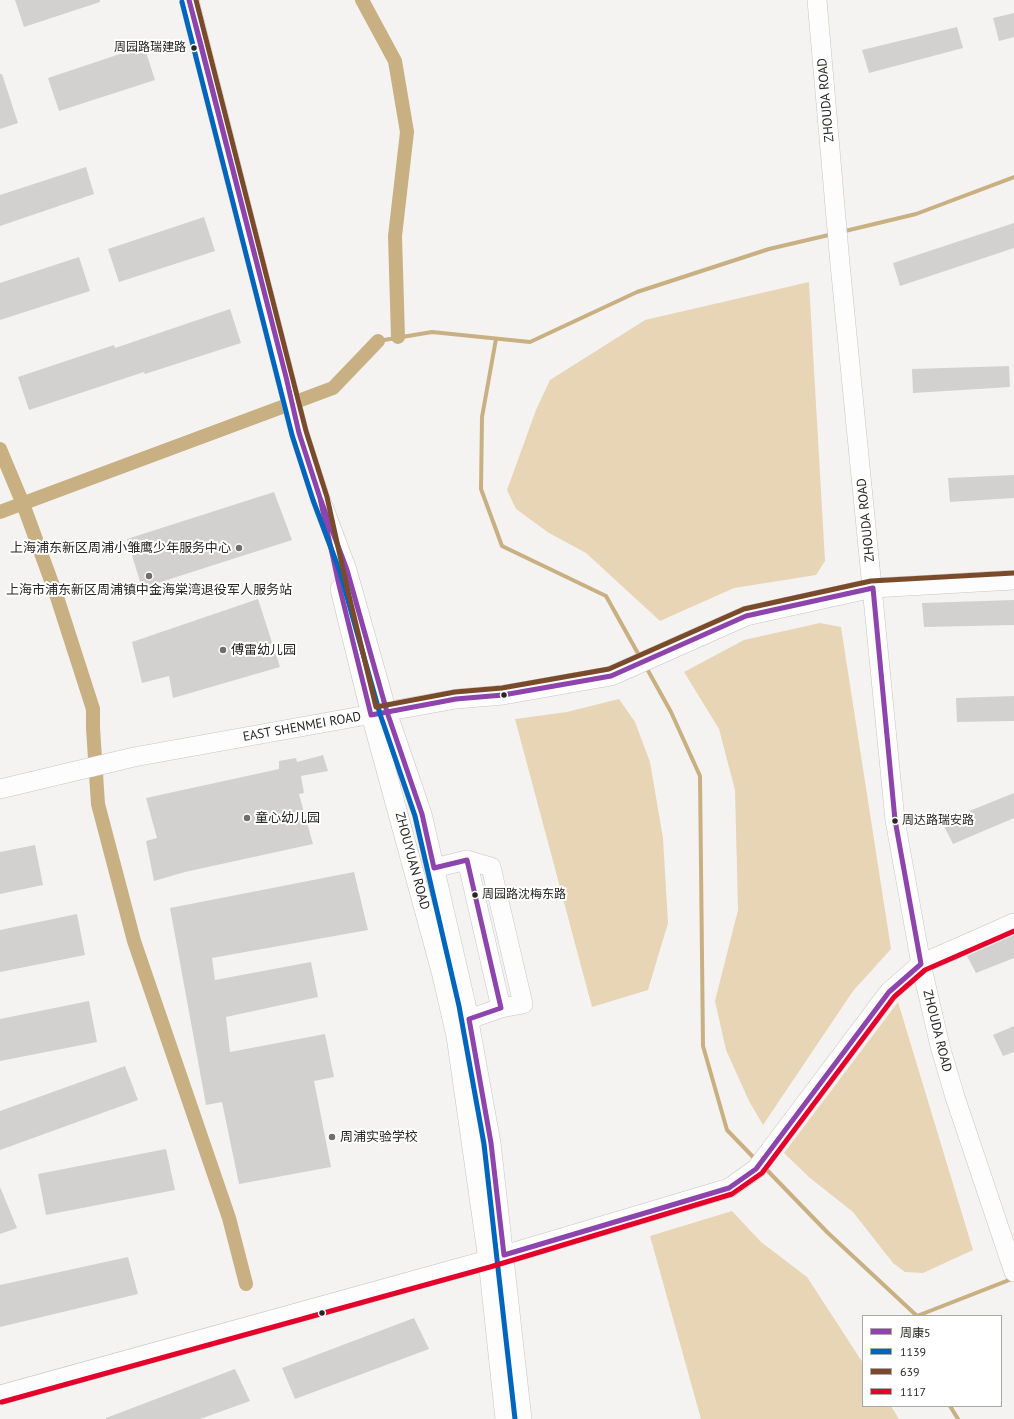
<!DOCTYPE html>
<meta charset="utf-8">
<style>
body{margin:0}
#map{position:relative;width:1014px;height:1419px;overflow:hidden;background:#f5f3f1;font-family:"PT Sans","Noto Sans SC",sans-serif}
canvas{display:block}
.legend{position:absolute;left:862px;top:1315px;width:140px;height:92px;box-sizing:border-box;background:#fff;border:1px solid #a9a9a8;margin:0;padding:5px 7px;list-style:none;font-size:12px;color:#282725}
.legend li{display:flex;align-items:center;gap:8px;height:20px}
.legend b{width:20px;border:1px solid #a9a9a8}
</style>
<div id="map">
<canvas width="1014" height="1419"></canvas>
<ul class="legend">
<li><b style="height:5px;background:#8e44ad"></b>周康5</li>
<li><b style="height:5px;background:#0065bd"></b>1139</li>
<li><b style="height:5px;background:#7a4b2a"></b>639</li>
<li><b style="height:5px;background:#e4002b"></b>1117</li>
</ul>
</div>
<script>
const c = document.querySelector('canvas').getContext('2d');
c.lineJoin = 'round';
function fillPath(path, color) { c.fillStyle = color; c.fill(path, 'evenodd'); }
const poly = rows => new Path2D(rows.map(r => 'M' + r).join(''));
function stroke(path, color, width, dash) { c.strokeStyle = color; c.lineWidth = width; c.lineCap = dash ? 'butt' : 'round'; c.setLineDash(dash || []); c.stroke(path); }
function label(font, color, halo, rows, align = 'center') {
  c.font = font + ' "PT Sans","Noto Sans SC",sans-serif'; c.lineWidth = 4; c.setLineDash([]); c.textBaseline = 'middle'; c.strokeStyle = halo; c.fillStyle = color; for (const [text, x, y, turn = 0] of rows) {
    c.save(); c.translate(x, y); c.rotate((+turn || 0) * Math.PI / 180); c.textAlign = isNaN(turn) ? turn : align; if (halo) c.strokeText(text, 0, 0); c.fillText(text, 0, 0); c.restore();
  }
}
fillPath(poly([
 [809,282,825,561,816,575,734,588,660,621,586,553,549,533,516,509,507,490,536,410,550,380,645,320],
 [820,623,841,627,891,949,853,991,763,1125,749,1101,726,1050,715,1001,738,910,735,790,719,729,684,672,744,640],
 [619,699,635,722,650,762,663,838,668,923,648,990,592,1007,515,719,567,712],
 [898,1002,973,1250,923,1273,905,1272,893,1263,853,1212,810,1178,784,1153],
 [732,1211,761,1242,807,1277,863,1363,863,1406,891,1406,899,1419,701,1419,650,1236]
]), '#e7d5b6');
stroke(poly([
 [841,232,916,214,1014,177],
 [496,339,482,417,481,489,502,546,606,596,640,657],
 [378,341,432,332,530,342,637,292,769,249,833,234],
 [646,667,671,712,700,776,703,1046,727,1130,756,1160],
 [764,1167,827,1232,917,1316],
 [917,1316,1014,1278],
 [950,1406,958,1419]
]), '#c8b082', 4);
stroke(poly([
 [362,0,395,61,407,132,395,236,398,337],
 [0,449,23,504,56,594,93,709,93,728,98,804,134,941,229,1218,246,1284],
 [0,512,333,388,378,341]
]), '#c8b082', 14);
fillPath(poly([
 [15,0,100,0,100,2,24,27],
 [1014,13,1014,37,999,41,993,18],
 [957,27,963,48,869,73,862,50],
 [144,46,155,80,59,111,48,78],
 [0,74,2,74,18,123,0,129],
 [86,167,94,194,0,226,0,195],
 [204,217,215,251,119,282,108,249],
 [1014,223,1014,248,900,286,893,263],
 [79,257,90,291,0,320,0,283],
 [230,309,241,343,145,374,144,372,29,410,18,377,114,345,115,348],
 [1009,366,1010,387,913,393,912,369],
 [1014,475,1014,498,950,502,948,478],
 [274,492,292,540,142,588,127,539],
 [258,599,280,667,173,698,169,676,142,683,132,642],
 [1014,600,1014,625,924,627,922,603],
 [1014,696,1014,721,957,722,956,698],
 [323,755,328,771,301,776,304,793,299,794,313,844,185,872,154,881,146,841,157,838,146,798,279,769,279,761,296,758,297,762],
 [1014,793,1014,818,953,844,942,822],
 [35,845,43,885,0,894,0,852],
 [354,872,368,930,212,958,215,980,311,962,318,997,226,1017,230,1052,325,1034,334,1077,314,1081,331,1167,239,1184,222,1102,206,1105,170,908],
 [77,914,85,955,0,972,0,930],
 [1014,935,1014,958,976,973,967,956],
 [89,1001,97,1042,0,1061,0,1019],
 [1014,1026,1014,1052,1003,1056,993,1035],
 [125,1066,138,1100,0,1150,0,1111],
 [166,1149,175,1190,46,1215,38,1174],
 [0,1187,17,1228,0,1234],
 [128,1257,138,1294,0,1327,0,1285],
 [414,1318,429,1349,295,1399,282,1368],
 [235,1369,250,1401,200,1419,106,1419,106,1418]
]), '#d2d1cf');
const minor = poly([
 [189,0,299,433,320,498,347,570,387,712,422,814,466,1005,491,1143,522,1419],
 [817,0,840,264,895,820,921,964,940,1046,955,1097,1014,1272],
 [340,589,371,715,442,975,456,1036,488,1260,505,1419],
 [0,789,134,757,456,699,503,695,611,676,746,616,873,588,1014,580],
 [467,860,501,1008],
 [434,868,467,860,491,867,523,1004,501,1008,469,1019],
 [0,1395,488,1260,729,1188,756,1169,889,992,921,964,1014,923]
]);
stroke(minor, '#c6c5c3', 20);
stroke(minor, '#fefdfd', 19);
stroke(poly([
 [189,0,201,45,286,377,189,0],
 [286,377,299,433,320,498],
 [320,498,347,570,387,712],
 [320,498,339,585,371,715,387,712],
 [873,588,895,820,921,964,889,992,756,1169,729,1188,504,1255,491,1143,469,1019,501,1008,467,860,434,868,422,814,387,712,456,699,503,695,611,676,746,616,873,588]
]), '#8e44ad', 5);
stroke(poly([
 [182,2,292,435,313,500,340,572,380,714,415,816,459,1006,484,1144,515,1419]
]), '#0065bd', 5);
stroke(poly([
 [196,0,306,431,327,497,346,583,376,707,455,692,502,688,609,669,744,609,871,581,1014,573]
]), '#7a4b2a', 5);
stroke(poly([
 [2,1402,490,1267,732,1194,762,1173,894,997,925,970,1014,931]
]), '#e4002b', 5);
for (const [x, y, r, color] of [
 [194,48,3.5,"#282725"],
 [239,548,4,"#706e6c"],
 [149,576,4,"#706e6c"],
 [223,650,4,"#706e6c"],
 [504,695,3.5,"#282725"],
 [247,818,4,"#706e6c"],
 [895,821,3.5,"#282725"],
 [475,895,3.5,"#282725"],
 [332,1137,4,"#706e6c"],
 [322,1313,3.5,"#282725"]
]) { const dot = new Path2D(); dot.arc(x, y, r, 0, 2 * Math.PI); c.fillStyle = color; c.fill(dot); stroke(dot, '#fff', 1.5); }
label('12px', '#282725', '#fff', [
 ["周园路瑞建路",186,48,"right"],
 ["周达路瑞安路",902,821],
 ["周园路沈梅东路",482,895]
], 'left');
label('13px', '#282725', '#fff', [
 ["ZHOUDA ROAD",826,100,-95],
 ["ZHOUDA ROAD",866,520,-96],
 ["EAST SHENMEI ROAD",302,727,-10],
 ["ZHOUYUAN ROAD",412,861,75],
 ["ZHOUDA ROAD",937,1031,76]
]);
label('13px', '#282725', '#fff', [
 ["上海浦东新区周浦小雏鹰少年服务中心",231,548,"right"],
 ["上海市浦东新区周浦镇中金海棠湾退役军人服务站",149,590,"center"],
 ["傅雷幼儿园",231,650],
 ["童心幼儿园",255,818],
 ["周浦实验学校",340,1137]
], 'left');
</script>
